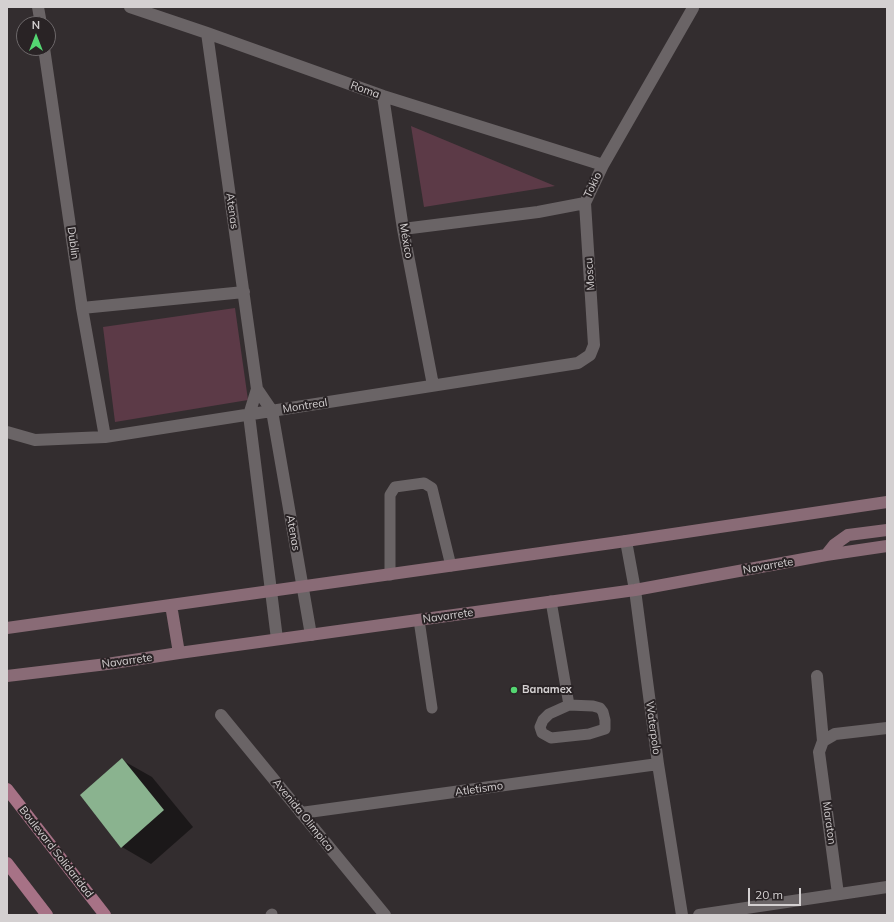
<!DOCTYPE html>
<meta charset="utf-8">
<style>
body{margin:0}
#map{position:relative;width:894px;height:922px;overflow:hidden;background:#332d2f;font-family:Mulish,sans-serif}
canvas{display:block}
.frame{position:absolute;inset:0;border:8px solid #d4d0d1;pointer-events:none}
.north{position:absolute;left:16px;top:16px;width:40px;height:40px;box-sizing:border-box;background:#292325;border:1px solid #6d686a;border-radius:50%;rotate:0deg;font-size:11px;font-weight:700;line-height:16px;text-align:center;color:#d4d0d1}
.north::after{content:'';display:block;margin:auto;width:14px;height:18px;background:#54d672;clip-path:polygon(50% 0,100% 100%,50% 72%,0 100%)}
.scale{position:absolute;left:748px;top:888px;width:53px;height:18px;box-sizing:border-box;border:2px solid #d4d0d1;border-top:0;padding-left:5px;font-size:12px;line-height:14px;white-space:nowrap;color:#d4d0d1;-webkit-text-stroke:3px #292325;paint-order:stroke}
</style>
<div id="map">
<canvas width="894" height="922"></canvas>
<div class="frame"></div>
<div class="north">N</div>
<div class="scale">20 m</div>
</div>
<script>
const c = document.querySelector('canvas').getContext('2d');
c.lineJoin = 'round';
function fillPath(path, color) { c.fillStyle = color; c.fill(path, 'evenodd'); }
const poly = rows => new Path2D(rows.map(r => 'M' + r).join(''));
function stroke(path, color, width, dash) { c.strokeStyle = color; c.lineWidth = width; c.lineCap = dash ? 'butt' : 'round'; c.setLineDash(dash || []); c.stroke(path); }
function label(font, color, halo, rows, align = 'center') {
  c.font = font + ' Mulish,sans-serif'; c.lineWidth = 4; c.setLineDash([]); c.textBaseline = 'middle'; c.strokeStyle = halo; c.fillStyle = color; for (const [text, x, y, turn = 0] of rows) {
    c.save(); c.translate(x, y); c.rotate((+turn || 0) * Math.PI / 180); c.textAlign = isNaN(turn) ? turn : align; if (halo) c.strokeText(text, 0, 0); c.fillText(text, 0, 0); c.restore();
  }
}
fillPath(poly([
 [411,126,555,186,424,207],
 [235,308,248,400,115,422,103,327]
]), '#5c3a47');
fillPath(poly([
 [122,760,152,777,193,827,151,864,122,847]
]), '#0007');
fillPath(poly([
 [122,758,164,810,121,848,80,795]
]), '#8ab38f');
stroke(poly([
 [390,575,390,495,395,487,424,483,432,488,451,566],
 [551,601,569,705,549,714,543,720,540,727,542,733,551,738,589,734,605,729,605,720,603,712,600,708,593,706,569,705],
 [419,620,432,708],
 [271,915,272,914]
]), '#6a6466', 11);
stroke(poly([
 [38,7,41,24],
 [130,7,207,33,383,96,603,165],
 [207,33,257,389,249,415,277,639],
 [44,48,82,308,105,437],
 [383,96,403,229,433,385],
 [403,229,538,212,585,203,603,165,693,8],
 [82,308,244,292],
 [257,389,272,411,311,635],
 [7,432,35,440,105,437,578,363,590,355,594,345,585,203],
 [626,541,635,590,658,764,682,915],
 [817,676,823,741],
 [221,715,385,915],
 [301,813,658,764],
 [838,894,819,752,823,741,835,734,887,728],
 [699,915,887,887]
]), '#6a6466', 12);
stroke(poly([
 [826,555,834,545,848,535,887,530],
 [171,605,179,653],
 [7,628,626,541,887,502],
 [7,676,107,664,179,653,635,590,826,555,887,546]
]), '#896b76', 12);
stroke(poly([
 [7,789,105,915],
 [7,863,47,915]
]), '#a77286', 12);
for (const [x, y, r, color] of [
 [514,690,4,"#54d672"]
]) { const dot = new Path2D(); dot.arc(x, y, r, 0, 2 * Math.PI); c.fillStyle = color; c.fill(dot); stroke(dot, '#292325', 1.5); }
label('11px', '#d4d0d1', '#292325', [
 ["Roma",365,90,20],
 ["Tokio",593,185,-65],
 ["Atenas",232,211,82],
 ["México",406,241,80],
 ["Dublin",73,243,82],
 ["Moscu",590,274,-94],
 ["Montreal",305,406,-9],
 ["Atenas",293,533,80],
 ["Navarrete",768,566,-10],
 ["Navarrete",448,616,-8],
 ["Navarrete",127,661,-8],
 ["Waterpolo",653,728,82],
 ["Atletismo",479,789,-8],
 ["Avenida Olimpica",303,815,51],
 ["Maraton",829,823,82],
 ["Boulevard Solidaridad",56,852,52]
]);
label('bold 11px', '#d4d0d1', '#292325', [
 ["Banamex",522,690]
], 'left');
</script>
